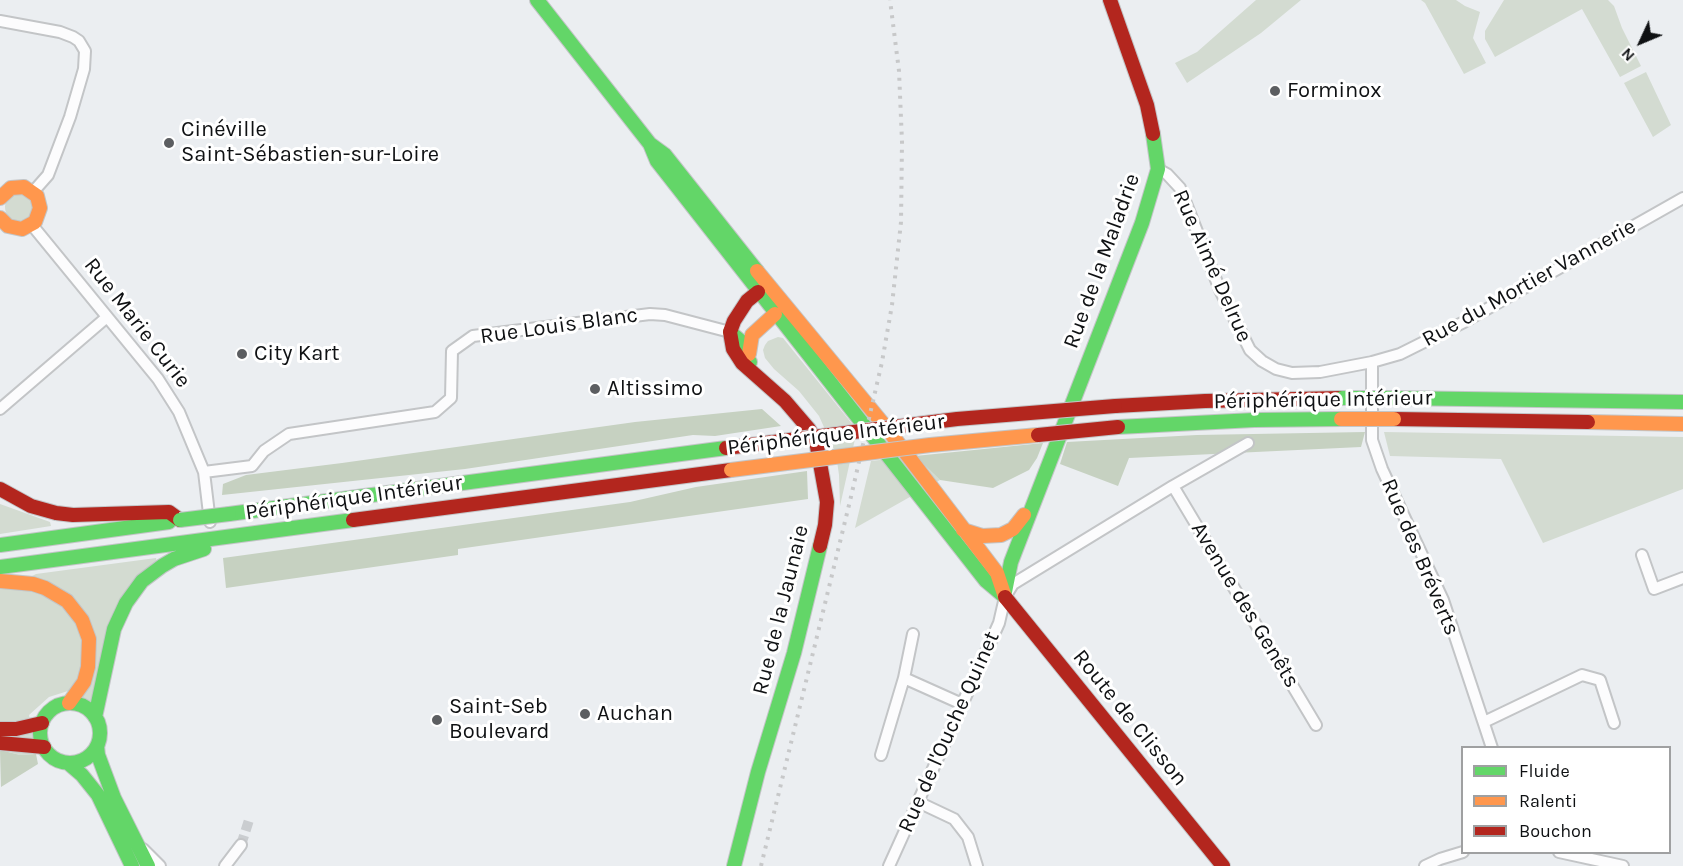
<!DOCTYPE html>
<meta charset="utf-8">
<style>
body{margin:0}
#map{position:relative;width:1683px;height:866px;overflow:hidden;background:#ebeef1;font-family:Karla,sans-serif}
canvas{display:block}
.legend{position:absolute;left:1461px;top:746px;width:210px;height:108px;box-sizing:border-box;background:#fff;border:2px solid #9fa0a1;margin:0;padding:8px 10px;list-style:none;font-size:18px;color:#0f1113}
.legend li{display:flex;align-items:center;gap:12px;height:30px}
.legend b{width:30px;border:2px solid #9fa0a1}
.north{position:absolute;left:1611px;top:12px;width:60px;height:60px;-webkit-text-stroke:4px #fff;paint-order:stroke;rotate:226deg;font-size:16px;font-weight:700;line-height:24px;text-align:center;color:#0f1113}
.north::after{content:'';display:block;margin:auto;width:21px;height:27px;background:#0f1113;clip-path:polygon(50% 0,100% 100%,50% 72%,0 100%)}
</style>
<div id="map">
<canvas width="1683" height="866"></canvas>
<ul class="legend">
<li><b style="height:8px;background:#63d668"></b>Fluide</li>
<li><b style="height:8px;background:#ff974d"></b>Ralenti</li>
<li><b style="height:8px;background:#b3261e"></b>Bouchon</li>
</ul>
<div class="north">N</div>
</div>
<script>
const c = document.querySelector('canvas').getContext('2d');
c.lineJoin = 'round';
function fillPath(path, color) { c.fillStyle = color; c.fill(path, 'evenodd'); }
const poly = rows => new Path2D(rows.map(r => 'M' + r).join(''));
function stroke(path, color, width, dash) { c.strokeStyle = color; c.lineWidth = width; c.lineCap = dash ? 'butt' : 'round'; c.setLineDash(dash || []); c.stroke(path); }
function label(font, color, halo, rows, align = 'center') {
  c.font = font + ' Karla,sans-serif'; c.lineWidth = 6; c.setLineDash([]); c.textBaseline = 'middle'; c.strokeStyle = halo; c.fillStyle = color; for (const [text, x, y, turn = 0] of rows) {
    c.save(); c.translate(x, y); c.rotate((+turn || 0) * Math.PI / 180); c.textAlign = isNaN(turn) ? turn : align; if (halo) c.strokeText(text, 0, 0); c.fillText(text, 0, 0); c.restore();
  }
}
fillPath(poly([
 [1256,0,1301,0,1261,33,1187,83,1175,63,1197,52],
 [1421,0,1456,0,1465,6,1480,12,1473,38,1486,63,1464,74,1425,3],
 [1504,0,1608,0,1614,6,1622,28,1641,66,1620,77,1582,9,1495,57,1485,39,1485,31],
 [1646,72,1671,125,1653,137,1624,83],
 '5 207a14 14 0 1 1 28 0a14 14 0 1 1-28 0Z',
 [778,337,783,338,857,430,840,506,839,475,836,454,819,416,799,391,774,369,765,358,763,350,765,345,768,341],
 [1384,432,1683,437,1683,489,1543,543,1501,459,1390,456],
 [915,456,940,480,855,528,871,461],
 [0,504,50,522,51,526,0,534],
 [156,558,159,571,125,613,102,710,68,691,49,697,29,715,36,754,20,755,0,750,0,588,10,587,36,574]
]), '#d3dbd1');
fillPath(poly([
 [762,409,781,426,715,436,693,435,465,469,222,495,223,484,246,475,342,463,635,422],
 [1365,432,1361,447,1129,458,1118,486,1060,464,1067,442,1197,435],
 [1043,443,1037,458,1029,470,993,488,940,480,915,456],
 [807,471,808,499,458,549,458,555,226,588,223,558,630,502,696,487],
 [0,750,20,755,36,754,38,764,1,787]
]), '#c6d1c1');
stroke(poly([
 [241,845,249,820]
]), '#cacdd0', 10, [10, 5]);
const street = poly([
 [0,21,60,32,73,37,79,41,85,51,84,69,70,117,48,175,33,192],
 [1158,169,1167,174,1180,188,1220,290,1250,350,1262,361,1276,369,1292,373,1320,372,1372,362,1400,354,1464,322,1683,198],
 [32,225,158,379,179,412,204,472,210,522],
 [1372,362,1372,440,1382,469,1443,600,1492,748],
 [0,409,107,317],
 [204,472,252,466,264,451,289,434,435,412,451,398,452,351,473,336,650,314,665,315,730,332],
 [1173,486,1316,725],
 [1642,555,1654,589,1683,578],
 [913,634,904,678,962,704],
 [1484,722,1582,675,1600,680,1614,723],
 [881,755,904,678],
 [918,802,954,819,968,837,977,866],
 [143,849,160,866],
 [1559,852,1623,866],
 [225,866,241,845],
 [889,866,999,623,1005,597,1013,584,1173,486,1248,443],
 [1425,866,1440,859,1463,852]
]);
const fast = poly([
 [537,0,650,144,665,155,757,271],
 [650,144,657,161,986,581,1005,597],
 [730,332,743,343,742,354,750,362],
 [1393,398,1683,402],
 [1118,427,1254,420,1341,419],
 [229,514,726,448],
 [0,545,169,522],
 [0,567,353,520],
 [1005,592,1011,562,1142,223,1158,169,1153,134],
 '40 733a30 30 0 1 1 60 0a30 30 0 1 1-60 0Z',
 [95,717,114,629,126,603,142,581,162,566,174,559,204,549],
 [97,746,98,755,114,798,148,866],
 [68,763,82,775,98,795,132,866],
 [734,866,758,772,794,653,820,546]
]);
const slow = poly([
 [0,198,11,188,24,187,37,196,40,208,35,222,22,229,8,226,0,218],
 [757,271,889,431,997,573,1005,597],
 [749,354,752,335,775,314],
 [1588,422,1683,424],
 [963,530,982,536,1001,535,1013,529,1024,515],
 [0,581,33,584,45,588,67,601,82,620,89,639,88,667,84,682,69,703]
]);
const jam = poly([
 [1110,0,1147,105,1153,134],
 [758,292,747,301,734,321,730,332,733,349,742,363,785,401,809,429,816,441,827,502,825,525,820,546],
 [1115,406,1205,401,1342,398],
 [1394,419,1588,422],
 [0,489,31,506,56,513,73,515,169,512,180,520],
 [353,520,731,470],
 [1005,597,1223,866],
 [0,729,16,729,42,723],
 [0,743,44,747]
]);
stroke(street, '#c3c5c7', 14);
stroke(fast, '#c3c5c7', 16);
stroke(slow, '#c3c5c7', 16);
stroke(jam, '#c3c5c7', 16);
stroke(street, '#fcfcfd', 10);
stroke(fast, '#63d668', 14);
stroke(slow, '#ff974d', 14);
stroke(jam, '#b3261e', 14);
stroke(poly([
 [761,866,850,501,882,362,892,305,901,222,902,142,899,71,890,0]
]), '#c7c8c9', 4, [3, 6]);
const fastBridge = poly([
 [1342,398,1393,398],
 [180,520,229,514]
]);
const slowBridge = poly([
 [1341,419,1394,419],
 [731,470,930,445,1038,435]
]);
const jamBridge = poly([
 [1038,435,1118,427],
 [726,448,957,419,1115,406]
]);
stroke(fastBridge, '#c3c5c7', 16, []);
stroke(slowBridge, '#c3c5c7', 16, []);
stroke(jamBridge, '#c3c5c7', 16, []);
stroke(fastBridge, '#63d668', 14);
stroke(slowBridge, '#ff974d', 14);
stroke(jamBridge, '#b3261e', 14);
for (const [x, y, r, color] of [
 [1275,91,6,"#5c5e61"],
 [169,143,6,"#5c5e61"],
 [242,354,6,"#5c5e61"],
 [595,389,6,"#5c5e61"],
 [585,714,6,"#5c5e61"],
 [437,720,6,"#5c5e61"]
]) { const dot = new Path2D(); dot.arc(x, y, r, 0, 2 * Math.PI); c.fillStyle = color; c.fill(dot); stroke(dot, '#fff', 2); }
label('22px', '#0f1113', '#fff', [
 ["Forminox",1287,91],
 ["Cinéville",181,130],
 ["Saint-Sébastien-sur-Loire",181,155],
 ["City Kart",254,354],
 ["Altissimo",607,389],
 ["Saint-Seb",449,707],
 ["Boulevard",449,732],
 ["Auchan",597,714]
], 'left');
label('22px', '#0f1113', '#fff', [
 ["Rue de la Maladrie",1102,261,-70],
 ["Rue Aimé Delrue",1212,266,66],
 ["Rue du Mortier Vannerie",1529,283,-29],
 ["Rue Marie Curie",137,323,52],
 ["Rue Louis Blanc",559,326,-8],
 ["Périphérique Intérieur",1323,400,-1],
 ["Périphérique Intérieur",836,435,-7],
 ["Périphérique Intérieur",354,498,-8],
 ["Rue des Bréverts",1420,557,67],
 ["Avenue des Genêts",1245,605,59],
 ["Rue de la Jaunaie",781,610,-76],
 ["Route de Clisson",1130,718,51],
 ["Rue de l'Ouche Quinet",949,732,-66]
]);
</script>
